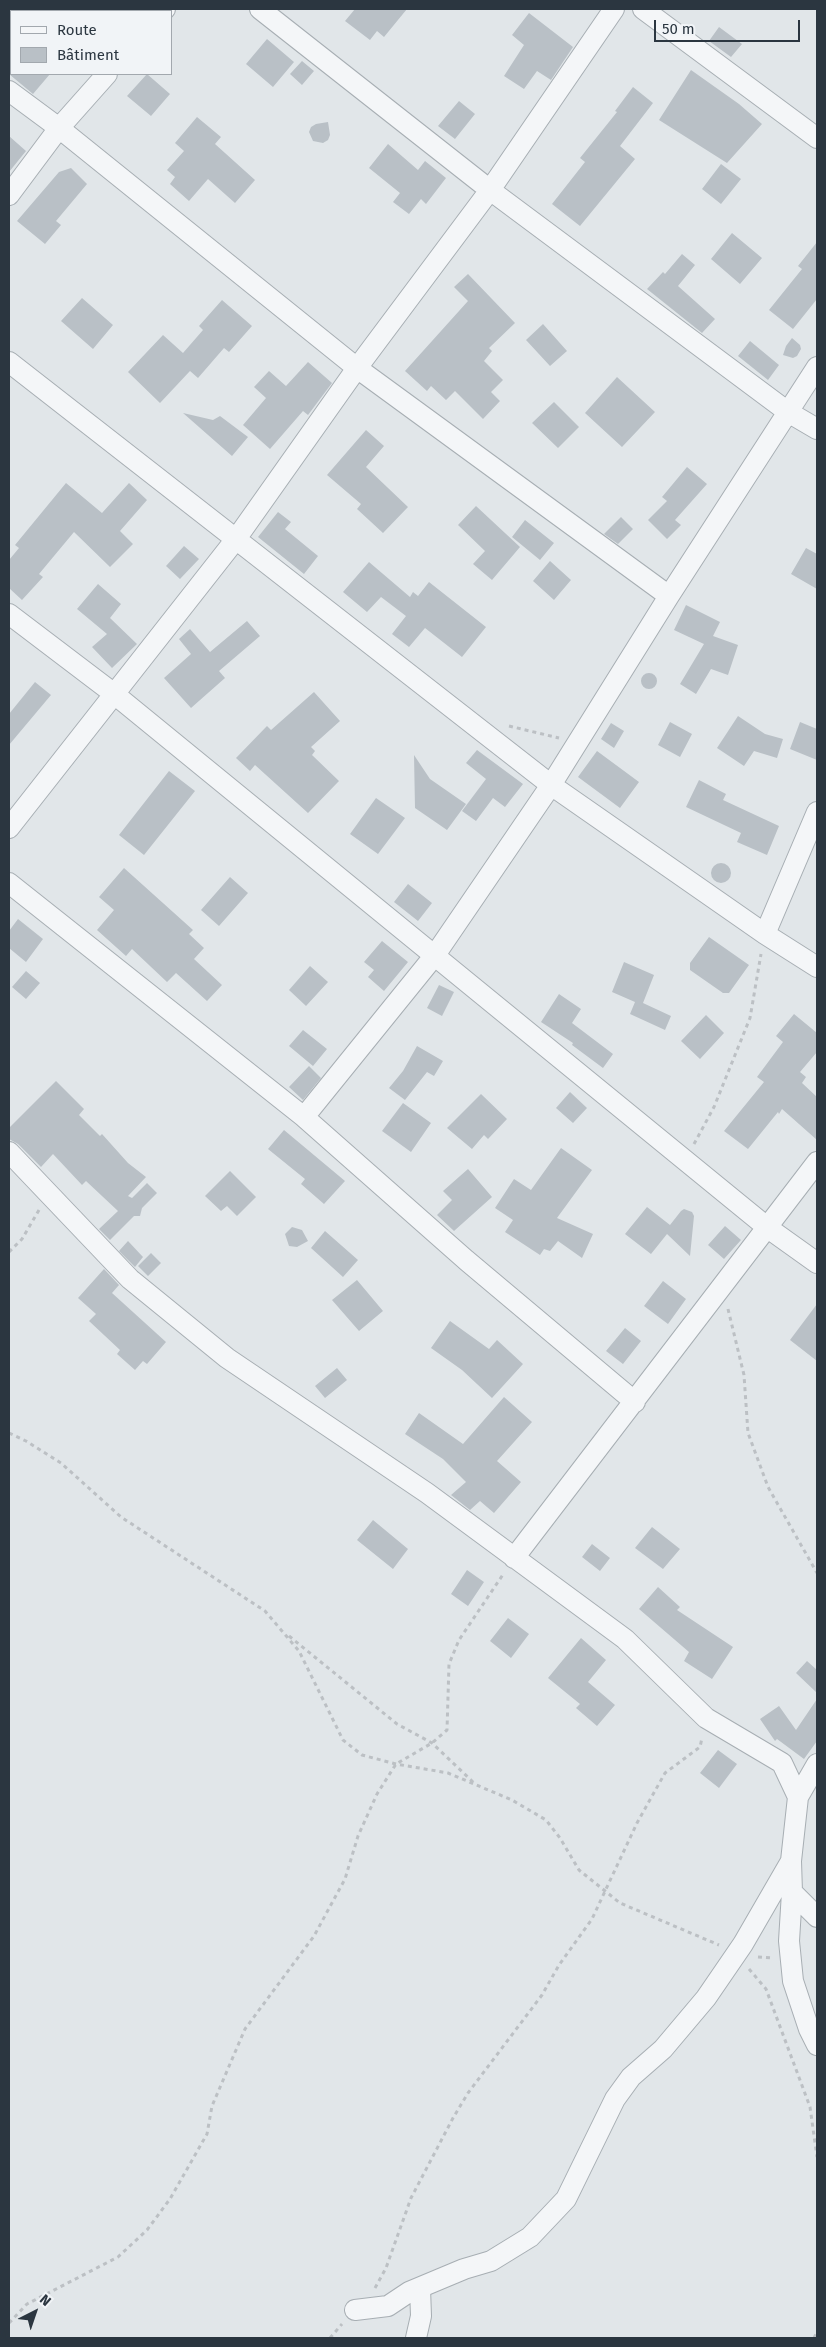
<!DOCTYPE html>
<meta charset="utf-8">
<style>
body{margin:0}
#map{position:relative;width:826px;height:2347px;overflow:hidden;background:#e1e6e9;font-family:"Fira Sans",sans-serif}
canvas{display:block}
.frame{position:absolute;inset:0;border:10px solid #2b3640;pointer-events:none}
.legend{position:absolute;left:10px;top:10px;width:162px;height:65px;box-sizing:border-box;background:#f1f4f7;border:1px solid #a2a8ae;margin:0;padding:6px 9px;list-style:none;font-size:15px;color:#2b3640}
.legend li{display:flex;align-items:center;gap:10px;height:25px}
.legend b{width:25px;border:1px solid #a2a8ae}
.north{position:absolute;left:10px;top:2287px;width:50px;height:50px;-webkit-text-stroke:4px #f1f4f7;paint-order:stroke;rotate:41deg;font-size:14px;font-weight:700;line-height:20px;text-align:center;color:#2b3640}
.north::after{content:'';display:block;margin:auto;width:18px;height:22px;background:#2b3640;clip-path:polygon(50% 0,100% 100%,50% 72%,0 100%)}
.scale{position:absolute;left:654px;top:20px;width:146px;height:22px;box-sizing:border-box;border:2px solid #2b3640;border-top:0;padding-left:6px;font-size:15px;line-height:18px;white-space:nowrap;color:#2b3640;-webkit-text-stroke:4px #f1f4f7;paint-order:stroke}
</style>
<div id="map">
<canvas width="826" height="2347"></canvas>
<div class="frame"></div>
<ul class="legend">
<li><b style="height:6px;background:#f4f6f8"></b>Route</li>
<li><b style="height:14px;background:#b9c0c6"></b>Bâtiment</li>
</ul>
<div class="north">N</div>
<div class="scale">50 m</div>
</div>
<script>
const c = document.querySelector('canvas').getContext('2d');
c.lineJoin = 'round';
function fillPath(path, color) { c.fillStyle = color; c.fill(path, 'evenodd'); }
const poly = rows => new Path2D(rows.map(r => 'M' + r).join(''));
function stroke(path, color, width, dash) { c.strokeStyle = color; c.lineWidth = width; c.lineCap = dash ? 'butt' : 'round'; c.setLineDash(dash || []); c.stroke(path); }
fillPath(poly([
 [355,9,407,9,384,37,377,31,370,40,345,21],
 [529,13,573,47,551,80,537,71,524,89,504,76,524,45,512,35],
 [719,27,742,44,731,57,709,41],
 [267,39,294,62,273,87,246,64],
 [302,61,314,71,302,85,290,74],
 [691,70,739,104,762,124,727,163,659,120],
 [9,74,50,74,33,94],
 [147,74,170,94,151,116,127,96],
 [633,87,653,103,620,146,635,159,580,226,552,204,585,162,580,158,617,112,615,111],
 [459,101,475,114,455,139,438,126],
 [197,117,221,137,215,144,255,180,235,203,208,179,189,201,170,184,175,177,167,170,184,151,175,143],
 [328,122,330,135,328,140,323,143,313,141,309,132,311,127,316,124],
 [9,136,26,151,9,172],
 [388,144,418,170,425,161,446,178,426,204,421,199,409,214,393,202,400,193,369,168],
 [721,164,741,179,721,204,702,189],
 [71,168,87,184,56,221,61,225,45,244,17,221,59,172],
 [732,233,762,258,740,284,711,259],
 [817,242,817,299,793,329,769,310,802,269,798,266],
 [682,254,695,265,678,286,715,319,702,333,647,289,663,272,665,274],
 [468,274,515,323,489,348,492,351,484,361,503,380,491,392,500,401,483,419,455,391,446,400,431,386,427,391,405,371,468,301,454,287],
 [82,298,113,325,93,349,61,321],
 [222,300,252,326,229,352,224,348,198,378,190,371,160,403,128,372,163,335,183,353,203,330,199,326],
 [543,324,567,351,550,366,526,340],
 [792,338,800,345,801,349,797,356,793,358,783,355,786,346],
 [750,341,779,365,768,380,738,356],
 [308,362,332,383,308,415,303,411,270,449,243,425,266,398,254,387,269,371,286,386],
 [617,377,655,412,622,447,585,413],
 [554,402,579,427,558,448,532,423],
 [183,413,213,420,220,416,248,437,232,456],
 [366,430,384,446,366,467,408,507,383,533,357,509,361,504,327,475],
 [687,467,707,484,675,520,681,525,667,539,648,520,667,501,662,497],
 [66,483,102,513,129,483,147,500,120,531,133,544,110,567,74,532,39,574,43,577,22,600,9,588,9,560,19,548,15,545],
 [476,506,520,547,492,580,473,564,485,551,458,525],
 [278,512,291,522,285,529,318,556,304,574,258,537],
 [621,517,633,529,618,544,604,534],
 [525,520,554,543,540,560,512,537],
 [184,546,199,559,180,579,166,566],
 [806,548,817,554,817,589,791,574],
 [550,561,571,580,554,600,533,581],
 [369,562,410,597,413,592,418,596,429,582,486,627,462,657,425,628,409,647,392,634,406,616,381,597,367,612,343,592],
 [98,584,121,604,110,618,137,644,112,668,92,647,107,634,77,609],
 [686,605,720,622,713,636,738,645,728,675,711,669,696,694,680,684,704,644,674,630],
 [247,621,260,636,219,671,225,678,191,708,164,678,191,654,179,639,190,629,210,652],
 '641 681a8 8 0 1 1 16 0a8 8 0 1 1-16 0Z',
 [35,682,51,695,9,745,9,714],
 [314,692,340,721,311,747,315,751,312,755,339,781,308,813,255,765,250,771,236,758,267,726,271,730],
 [738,716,765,734,783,739,777,758,754,751,744,766,717,748],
 [670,722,692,734,680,757,658,745],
 [800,722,817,729,817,760,790,749],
 [611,723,624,731,614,748,601,739],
 [477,750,523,784,505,807,493,798,476,821,462,811,486,779,466,763],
 [597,751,639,782,620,808,578,777],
 [414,755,430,779,466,804,447,830,415,808],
 [169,771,195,791,144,855,119,835],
 [699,780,726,794,723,800,779,826,767,855,737,842,741,833,686,807],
 [376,798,405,818,378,854,350,834],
 '711 873a10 10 0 1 1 20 0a10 10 0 1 1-20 0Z',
 [124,868,193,930,189,934,204,948,194,959,222,985,207,1001,176,973,167,982,132,949,126,956,97,930,114,910,99,897],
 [230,877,248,893,219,926,201,910],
 [408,884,432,903,418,921,394,902],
 [18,919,43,939,26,962,9,948,9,931],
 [709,937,749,965,729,993,723,993,690,970,690,963],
 [382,941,408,962,384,991,368,977,374,970,364,962],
 [624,962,654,975,643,1003,671,1016,665,1030,630,1014,635,1002,612,992],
 [310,966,328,982,306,1006,289,990],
 [26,971,40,983,26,999,12,987],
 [439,985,454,992,442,1016,427,1008],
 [559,994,581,1009,572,1023,613,1054,603,1068,572,1045,573,1043,541,1022],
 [794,1014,817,1033,817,1052,800,1072,806,1077,802,1083,817,1097,817,1140,782,1109,779,1114,778,1112,748,1149,724,1131,764,1082,757,1077,783,1042,776,1036],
 [706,1015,724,1033,700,1059,681,1041],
 [303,1030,327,1049,313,1066,289,1046],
 [417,1046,443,1061,434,1076,427,1072,405,1100,389,1088,403,1071],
 [309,1066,321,1078,303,1100,289,1087],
 [56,1081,84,1109,79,1115,100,1136,102,1134,128,1163,146,1177,128,1196,132,1198,147,1183,157,1193,142,1208,140,1216,134,1216,110,1240,99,1229,118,1211,86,1181,82,1185,53,1154,41,1167,18,1144,9,1139,9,1128],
 [570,1092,587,1108,573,1123,556,1108],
 [481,1094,507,1119,488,1139,484,1135,472,1149,447,1128],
 [403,1103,431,1123,411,1152,382,1131],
 [284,1130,345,1181,324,1204,301,1184,305,1179,268,1149],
 [561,1148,592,1170,557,1218,593,1234,582,1258,558,1241,550,1251,544,1249,540,1255,505,1232,513,1220,495,1208,514,1179,531,1190],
 [468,1169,492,1197,454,1231,437,1215,452,1200,443,1191],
 [230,1171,256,1197,237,1216,227,1206,221,1211,205,1196],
 [647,1207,670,1225,681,1211,684,1209,692,1212,694,1216,690,1256,667,1234,651,1254,625,1234],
 [725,1226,741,1240,724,1259,708,1245],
 [292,1227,302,1230,308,1241,297,1247,289,1246,285,1234],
 [325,1231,358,1260,343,1277,311,1248],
 [128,1241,143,1257,135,1267,119,1251],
 [151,1253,161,1263,148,1276,138,1266],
 [104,1269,119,1285,112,1293,166,1342,147,1364,143,1361,135,1370,117,1354,120,1350,89,1321,96,1314,78,1298],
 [357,1280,383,1311,359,1331,332,1300],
 [663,1281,686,1299,668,1324,644,1306],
 [817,1304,817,1361,790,1340],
 [450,1321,489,1349,497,1340,523,1364,492,1398,462,1370,431,1348],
 [625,1328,641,1341,623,1364,606,1351],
 [337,1368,347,1380,325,1398,315,1386],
 [504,1397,532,1422,497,1461,521,1482,494,1513,480,1501,470,1510,451,1495,466,1482,443,1459,405,1434,419,1413,463,1444],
 [373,1520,408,1549,393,1569,357,1540],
 [652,1527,680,1549,663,1569,635,1548],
 [592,1544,610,1558,600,1571,582,1557],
 [467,1570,484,1582,468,1606,451,1594],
 [658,1587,680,1607,677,1610,733,1647,712,1679,684,1661,689,1652,639,1609],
 [508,1618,529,1634,511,1658,490,1641],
 [581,1638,606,1660,588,1682,615,1705,597,1726,576,1708,580,1704,548,1678],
 [807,1661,817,1670,817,1693,796,1673],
 [817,1699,817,1741,804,1759,777,1739,775,1741,760,1719,779,1706,796,1730],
 [718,1750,737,1764,719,1788,700,1773]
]), '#b9c0c6');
const minor = poly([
 [260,9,490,190,788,412,817,429],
 [643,9,817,138],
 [163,11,165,9],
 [9,91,59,128,357,368,669,596],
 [9,195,59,128,107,74],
 [9,362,551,785,765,934,817,967],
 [9,614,113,693,768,1228,817,1263],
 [9,828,236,539,357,368,490,190,614,9],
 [9,883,304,1117,466,1260,635,1402],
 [765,934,817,812],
 [304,1117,435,955,551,785,669,596,817,367],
 [9,1152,130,1279,227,1358,427,1493,625,1639,706,1718,782,1763,798,1797],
 [514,1558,817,1162],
 [817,1764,798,1797,791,1861,792,1892,789,1941,793,1981,809,2029,817,2045],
 [792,1892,817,1917],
 [355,2310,388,2306,409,2292,464,2269,491,2261,530,2237,566,2199,615,2099,631,2077,663,2049,706,1998,743,1944,791,1861],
 [416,2338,421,2316,420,2288]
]);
stroke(minor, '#a7aeb3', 22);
stroke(poly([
 [509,726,559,738],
 [694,1144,714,1107,750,1018,761,954],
 [9,1252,22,1239,39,1210],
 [728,1309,744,1375,748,1433,768,1487,817,1573],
 [9,1433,26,1441,61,1463,121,1517,265,1611,299,1651,343,1740,362,1755,396,1764,448,1773,512,1800,546,1820,560,1838,579,1870,620,1903,719,1945],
 [289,1636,397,1724,432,1743,474,1783],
 [758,1957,772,1958],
 [749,1969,766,1989,810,2107,817,2157],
 [375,2288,386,2268,411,2198,453,2118,468,2093,542,1995,559,1965,592,1919,637,1823,665,1773,700,1747,702,1738],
 [9,2323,27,2304,118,2257,147,2230,170,2199,207,2134,212,2106,245,2029,314,1936,345,1879,358,1836,377,1794,396,1764,432,1743,447,1730,449,1664,459,1640,504,1573],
 [330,2338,342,2324],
 [814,2338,817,2332]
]), '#bcc0c4', 3, [4, 4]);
stroke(minor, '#f4f6f8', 20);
</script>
